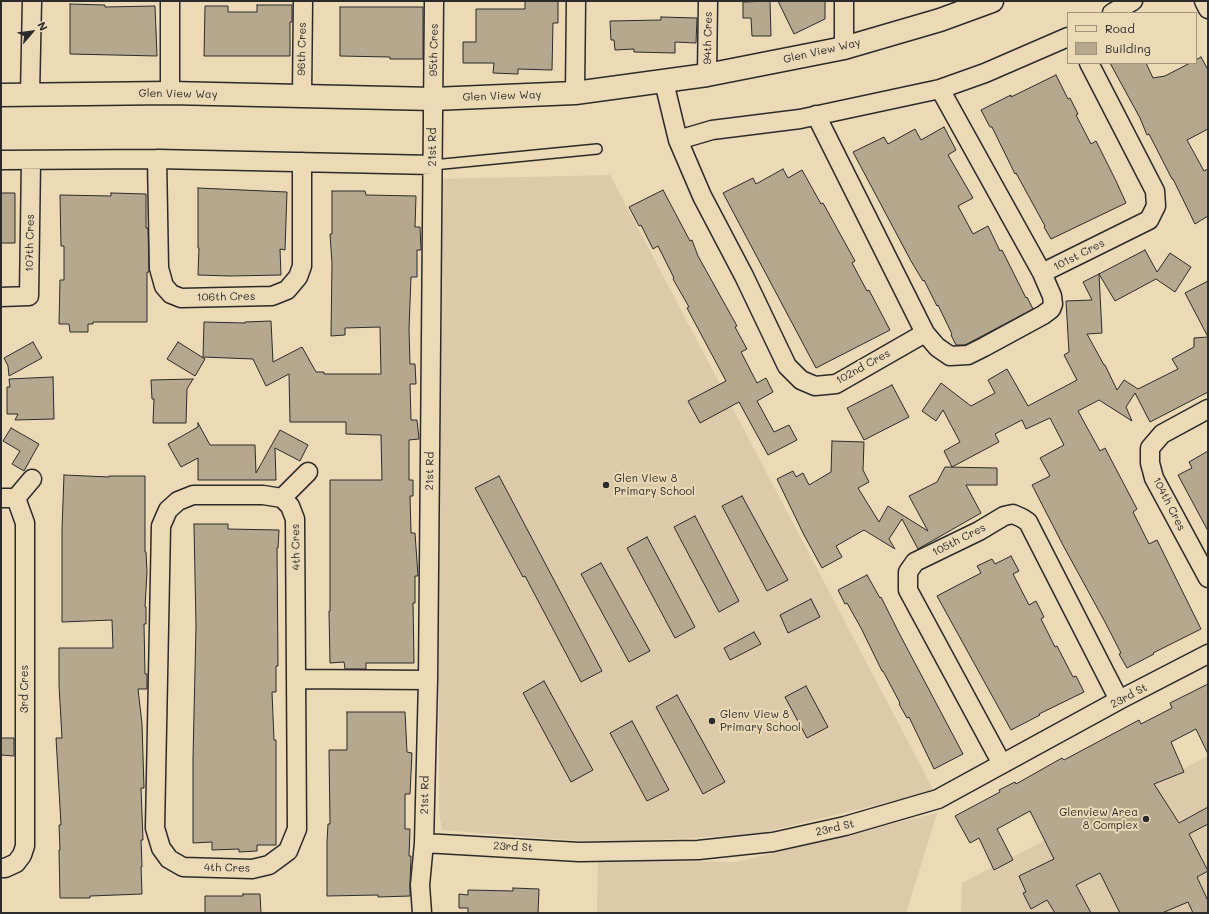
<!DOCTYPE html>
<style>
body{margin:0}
#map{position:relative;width:1209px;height:914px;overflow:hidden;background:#ecd9b6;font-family:Mali,sans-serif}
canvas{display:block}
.frame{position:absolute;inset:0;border:2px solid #2b2b2b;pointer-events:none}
.legend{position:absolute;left:1067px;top:12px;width:130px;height:52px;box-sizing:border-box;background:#ecd9b6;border:1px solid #9f937e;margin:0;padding:5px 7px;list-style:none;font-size:12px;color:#2b2b2b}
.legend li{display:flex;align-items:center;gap:8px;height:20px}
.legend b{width:20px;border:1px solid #9f937e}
.north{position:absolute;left:12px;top:12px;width:40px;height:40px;-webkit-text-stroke:3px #ecd9b6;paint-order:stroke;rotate:62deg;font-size:11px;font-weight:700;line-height:16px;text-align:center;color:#2b2b2b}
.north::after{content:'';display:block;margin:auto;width:14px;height:18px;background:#2b2b2b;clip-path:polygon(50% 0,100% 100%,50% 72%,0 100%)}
</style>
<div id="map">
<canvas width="1209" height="914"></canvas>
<div class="frame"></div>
<ul class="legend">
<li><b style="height:5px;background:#ecd9b6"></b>Road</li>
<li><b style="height:11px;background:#b6a88f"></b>Building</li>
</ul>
<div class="north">N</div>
</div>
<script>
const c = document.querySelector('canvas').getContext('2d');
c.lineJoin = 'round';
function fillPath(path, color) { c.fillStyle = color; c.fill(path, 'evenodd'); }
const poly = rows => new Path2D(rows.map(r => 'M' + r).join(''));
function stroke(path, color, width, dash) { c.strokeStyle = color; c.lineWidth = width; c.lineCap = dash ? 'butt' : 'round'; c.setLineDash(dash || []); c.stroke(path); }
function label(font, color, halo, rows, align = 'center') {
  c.font = font + ' Mali,sans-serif'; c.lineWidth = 4; c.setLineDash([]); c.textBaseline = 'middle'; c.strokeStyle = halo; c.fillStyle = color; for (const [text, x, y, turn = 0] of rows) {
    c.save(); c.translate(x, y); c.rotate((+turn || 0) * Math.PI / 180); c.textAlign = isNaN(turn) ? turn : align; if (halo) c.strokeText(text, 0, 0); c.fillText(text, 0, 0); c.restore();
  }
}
fillPath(poly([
 [610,175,934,791,756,834,607,843,442,830,439,811,439,179],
 [1208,756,1208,913,961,913,962,883],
 [937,813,906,913,597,913,598,860,736,862]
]), '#dccaaa');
const building = poly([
 [525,1,558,1,558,23,553,23,552,70,518,69,518,74,493,73,494,63,463,63,463,42,476,42,476,9,525,9,525,1],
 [770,1,771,36,752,36,751,18,743,18,743,2,770,1],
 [778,1,825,1,825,19,794,34,778,1],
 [70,4,105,5,105,7,155,6,157,56,70,54,70,4],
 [257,5,292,5,292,22,290,22,290,56,204,56,205,6,228,6,228,12,257,12,257,5],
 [340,7,423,7,423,59,390,59,390,57,340,56,340,7],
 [661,17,697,18,696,43,675,42,675,53,634,52,634,49,615,50,614,40,611,40,610,21,661,20,661,17],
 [1201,57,1208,70,1208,129,1187,140,1204,171,1208,169,1208,216,1195,224,1173,179,1172,179,1149,134,1147,135,1140,118,1110,63,1146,63,1153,78,1165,76,1190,63,1196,63,1196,60,1201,57],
 [1056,75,1068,99,1070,98,1078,114,1076,115,1091,144,1096,141,1116,181,1126,203,1051,239,1044,227,1045,226,1016,173,1015,174,992,127,990,127,981,110,1011,95,1011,97,1056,75],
 [944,127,956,150,948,155,973,198,958,206,973,234,988,226,1000,251,1002,250,1026,298,1027,297,1033,309,965,345,956,345,951,335,952,334,938,305,937,306,924,280,923,281,911,261,853,152,884,137,888,144,915,129,921,140,944,127],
 [783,169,788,178,802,170,821,204,823,203,855,261,852,263,867,291,869,290,890,330,816,368,723,193,753,178,756,184,783,169],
 [198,188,287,192,285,250,280,249,281,275,230,276,198,275,199,248,198,248,198,188],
 [663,190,690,241,692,240,698,256,737,326,735,327,747,349,741,352,757,383,766,378,773,392,757,401,774,432,789,425,797,440,768,455,739,402,700,423,688,401,726,381,687,308,689,307,673,279,674,278,658,246,653,249,641,225,639,226,629,207,663,190],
 [332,191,365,191,366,195,416,196,415,227,420,227,421,250,417,250,417,277,411,277,409,329,410,364,415,364,416,384,410,384,411,420,417,420,419,439,409,440,409,480,413,480,413,496,410,496,411,533,415,533,418,576,415,576,415,603,413,603,414,663,366,663,366,669,345,669,344,662,330,663,329,611,330,611,330,480,382,480,381,435,346,434,346,422,290,422,289,374,266,386,253,359,203,357,204,322,245,323,245,322,271,321,273,362,302,347,316,372,324,372,324,374,381,374,380,327,345,328,345,335,331,336,332,263,330,234,332,234,332,191],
 [1,193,15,193,15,243,1,243,1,193],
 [111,193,146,194,146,228,148,228,149,269,149,272,147,272,147,322,93,322,93,324,88,324,88,332,70,332,69,324,59,324,60,280,64,280,64,246,61,246,60,195,111,196,111,193],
 [1145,250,1157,272,1170,253,1191,267,1175,292,1156,279,1115,301,1099,274,1145,250],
 [1099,274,1102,333,1087,334,1104,365,1105,365,1117,390,1124,380,1138,389,1178,369,1172,359,1194,347,1194,338,1208,337,1185,293,1208,281,1208,392,1150,422,1135,393,1126,407,1132,421,1099,400,1078,411,1100,451,1105,448,1137,509,1133,512,1149,544,1157,540,1201,629,1153,653,1154,654,1127,668,1119,654,1121,653,1105,622,1064,547,1032,485,1050,476,1040,458,1064,445,1050,418,1026,429,1022,420,995,434,999,442,952,467,944,451,960,442,943,410,936,421,922,411,941,383,971,406,995,393,988,380,1007,369,1028,406,1077,380,1064,355,1069,352,1066,301,1092,300,1083,282,1099,274],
 [33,342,42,358,9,376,8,366,4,358,33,342],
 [178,342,205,359,195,376,167,359,178,342],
 [53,377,54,419,15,420,18,414,7,414,7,387,10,387,9,379,53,377],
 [193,379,187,389,186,423,153,423,154,399,152,399,151,380,193,379],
 [892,385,909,417,864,440,847,408,892,385],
 [198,423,210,445,255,445,256,473,280,430,308,445,300,461,275,448,276,480,198,480,198,458,181,467,168,444,198,427,198,423],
 [11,428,39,444,24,471,12,464,20,451,3,441,11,428],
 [832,441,864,442,863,470,869,482,858,488,879,522,888,506,928,531,909,496,937,482,945,467,997,468,997,485,966,485,981,513,918,549,902,519,889,539,895,549,864,530,836,546,842,557,822,568,804,535,777,479,793,471,796,477,803,473,809,485,831,472,832,441],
 [1208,451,1208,531,1178,475,1192,468,1189,462,1208,451],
 [64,475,109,477,109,476,145,476,145,552,146,552,147,572,145,607,146,607,146,624,144,624,145,674,147,674,147,689,138,689,142,724,144,788,141,788,143,840,141,840,142,867,141,867,142,894,90,896,90,898,60,898,59,850,60,850,59,825,61,825,56,738,62,738,59,685,59,648,113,648,112,620,62,622,62,529,64,475],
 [499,476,602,671,581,682,525,576,523,577,475,488,499,476],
 [742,496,788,580,767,591,722,506,742,496],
 [695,516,739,601,719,612,674,527,695,516],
 [194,524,228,524,228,529,279,530,278,548,277,548,278,666,276,666,276,692,272,692,274,740,276,740,276,845,257,845,257,851,239,852,239,849,212,850,212,842,193,843,193,758,196,626,194,524],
 [647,537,695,627,675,638,627,548,647,537],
 [1011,556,1019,571,1013,574,1029,605,1036,601,1044,617,1041,619,1055,647,1057,646,1073,677,1076,676,1084,692,1039,714,1040,715,1011,730,937,596,981,573,977,566,992,559,995,564,1011,556],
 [601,563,650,651,629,662,581,574,601,563],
 [867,575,880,598,881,597,899,633,963,754,934,769,909,717,907,718,899,704,900,703,883,671,882,671,861,628,847,603,845,604,838,590,867,575],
 [811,599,820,617,788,633,780,615,811,599],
 [754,632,761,644,730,660,724,648,754,632],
 [544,681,593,770,571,782,523,693,544,681],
 [1208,684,1208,754,1196,729,1171,742,1184,772,1154,784,1179,823,1208,807,1208,824,1189,834,1208,871,1197,877,1208,901,1208,913,1193,913,1188,902,1162,913,1120,913,1100,873,1076,885,1091,913,1055,913,1047,900,1031,909,1023,893,1026,892,1019,876,1054,859,1030,811,997,829,1013,860,994,870,979,838,970,843,955,816,1000,792,999,790,1015,782,1016,784,1062,758,1064,760,1139,720,1141,724,1172,708,1170,703,1208,684],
 [806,686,828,727,807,738,785,697,806,686],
 [677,695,725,782,703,794,656,707,677,695],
 [347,712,405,712,407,752,412,753,410,794,405,794,405,829,410,829,409,856,411,856,410,884,410,896,378,897,378,895,327,896,327,842,328,824,330,824,329,750,347,750,347,712],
 [632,721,669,790,647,801,610,733,632,721],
 [1,738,14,738,14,756,1,755,1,738],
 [513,888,539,889,538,913,468,913,468,908,459,908,459,894,468,895,468,890,513,891,513,888],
 [243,894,260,894,261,913,205,913,205,896,243,896,243,894]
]);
fillPath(building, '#b6a88f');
stroke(building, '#2b2b2b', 1);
const lane = poly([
 [433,165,597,149]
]);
const street = poly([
 [170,1,170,93],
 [1204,1,1208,9],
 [1112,13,1133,1],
 [844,48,844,1],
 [707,75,708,1],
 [664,82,678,140,712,130,800,119,940,89,985,73,1068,37],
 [940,89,1042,273,1149,220,1156,206,1155,191,1089,63],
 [575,93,576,1],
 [30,94,32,1],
 [302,96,303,1],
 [678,140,702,196,744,276,787,366,801,380,815,386,836,384,925,333,816,115],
 [157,159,159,268,164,286,171,294,181,298,272,296,287,290,298,277,302,266,302,162],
 [1,160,157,159,433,165],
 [1,297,29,296,31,161],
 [925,333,937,347,950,356,968,355,984,347,1043,315,1051,309,1053,304,1052,296,1042,273],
 [1208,409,1162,434,1150,448,1150,463,1154,478,1208,578],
 [193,495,263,495,282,498,290,506,295,519,297,829,288,851,269,865,252,869,183,867,169,859,161,848,155,828,161,526,168,510,178,501,193,495],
 [1,498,16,498,32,479],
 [282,498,308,472],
 [297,679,428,680],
 [1002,764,908,590,908,572,915,562,979,531,1004,516,1013,514,1022,518,1028,522,1119,700],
 [424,843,579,852,698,850,773,842,845,826,938,799,1119,700,1208,654],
 [1,868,5,868,16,863,22,855,25,846,25,523,16,498],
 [422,913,420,885,424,843,428,680,434,1]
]);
const secondary = poly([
 [1,95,170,93,433,99,575,93,707,75,844,48,940,20,992,1]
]);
stroke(lane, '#2b2b2b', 12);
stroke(street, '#2b2b2b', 21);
stroke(secondary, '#2b2b2b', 25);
stroke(lane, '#ecd9b6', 9);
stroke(street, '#ecd9b6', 18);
stroke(secondary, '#ecd9b6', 22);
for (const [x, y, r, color] of [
 [606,485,4,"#2b2b2b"],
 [712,721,4,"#2b2b2b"],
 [1146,819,4,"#2b2b2b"]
]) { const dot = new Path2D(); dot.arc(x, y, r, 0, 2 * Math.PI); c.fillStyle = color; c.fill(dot); stroke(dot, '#ecd9b6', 1.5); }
label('11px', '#2b2b2b', '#ecd9b6', [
 ["94th Cres",708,38,-89],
 ["96th Cres",302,49,-89],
 ["95th Cres",434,50,-89],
 ["Glen View Way",822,51,-13],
 ["Glen View Way",178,94,1],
 ["Glen View Way",502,96,-2],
 ["21st Rd",433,147,-90],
 ["107th Cres",30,243,-89],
 ["101st Cres",1079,255,-27],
 ["106th Cres",226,297,-1],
 ["102nd Cres",863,367,-29],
 ["21st Rd",430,471,-89],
 ["104th Cres",1169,504,63],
 ["105th Cres",959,540,-27],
 ["4th Cres",296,547,-91],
 ["3rd Cres",25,689,-90],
 ["23rd St",1129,696,-28],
 ["21st Rd",425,795,-89],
 ["23rd St",835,828,-13],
 ["23rd St",513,847,3],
 ["4th Cres",227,868,1]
]);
label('11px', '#2b2b2b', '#ecd9b6', [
 ["Glen View 8",614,479],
 ["Primary School",614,492],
 ["Glenv View 8",720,715],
 ["Primary School",720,728],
 ["Glenview Area",1138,813,"right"],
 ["8 Complex",1138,826,"right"]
], 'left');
</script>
